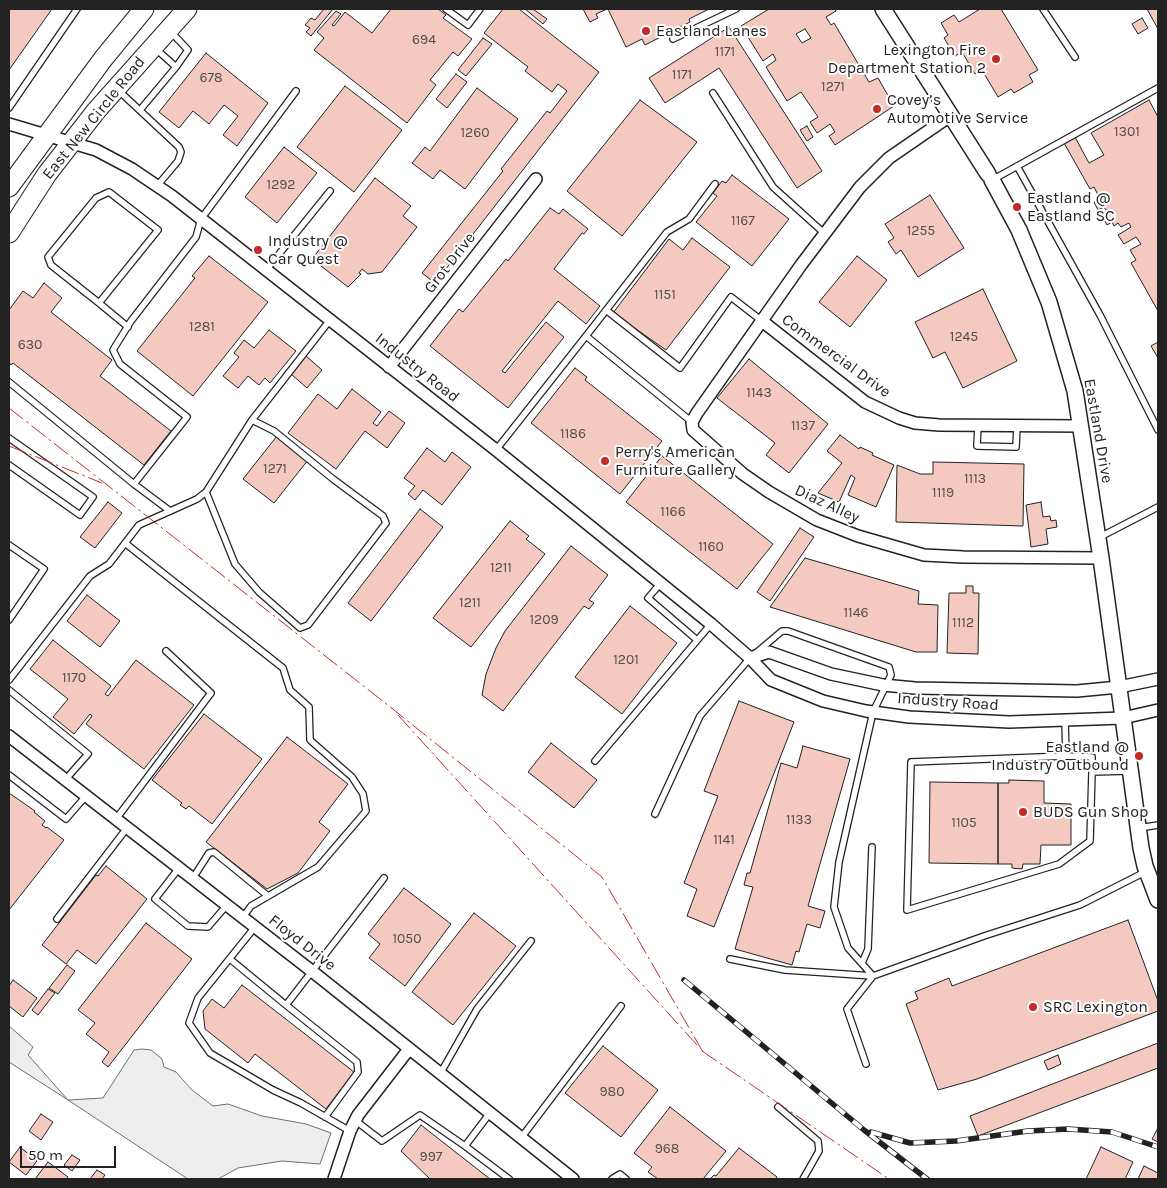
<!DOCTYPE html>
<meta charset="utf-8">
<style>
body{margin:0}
#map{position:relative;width:1167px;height:1188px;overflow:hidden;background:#fff;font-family:Karla,sans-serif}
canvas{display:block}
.frame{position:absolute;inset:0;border:10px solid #222;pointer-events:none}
.scale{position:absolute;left:20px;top:1146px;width:96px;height:22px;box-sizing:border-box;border:2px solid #222;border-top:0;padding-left:6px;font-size:15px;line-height:18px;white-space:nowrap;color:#222;-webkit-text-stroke:4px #fff;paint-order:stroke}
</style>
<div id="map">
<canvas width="1167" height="1188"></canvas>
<div class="frame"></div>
<div class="scale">50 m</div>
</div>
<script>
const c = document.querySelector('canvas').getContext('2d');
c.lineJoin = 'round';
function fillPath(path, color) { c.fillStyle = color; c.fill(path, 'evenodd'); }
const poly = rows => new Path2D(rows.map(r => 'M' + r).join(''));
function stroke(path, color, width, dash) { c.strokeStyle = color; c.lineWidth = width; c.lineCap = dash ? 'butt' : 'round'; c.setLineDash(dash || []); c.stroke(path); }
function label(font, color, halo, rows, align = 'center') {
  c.font = font + ' Karla,sans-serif'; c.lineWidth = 4; c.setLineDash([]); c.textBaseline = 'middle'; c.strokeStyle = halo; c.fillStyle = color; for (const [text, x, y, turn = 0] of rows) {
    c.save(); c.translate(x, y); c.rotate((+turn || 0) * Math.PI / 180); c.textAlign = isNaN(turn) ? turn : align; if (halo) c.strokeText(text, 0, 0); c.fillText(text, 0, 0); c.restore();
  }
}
const green = poly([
 [9,1026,33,1047,28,1055,68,1100,103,1098,134,1050,142,1049,151,1050,162,1059,164,1067,176,1072,192,1090,213,1106,228,1104,262,1116,306,1124,331,1133,320,1164,282,1161,238,1168,218,1179,188,1179,68,1100,9,1062,9,1026]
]);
fillPath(green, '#eee');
stroke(green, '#6f6f6f', 1);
const building = poly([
 [9,9,52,9,9,70,9,9],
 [324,9,333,9,311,36,306,32,310,28,305,25,311,18,315,20,324,9],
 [391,9,438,9,446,15,443,18,472,39,458,56,453,52,430,80,436,85,407,123,314,50,324,38,317,32,336,11,341,14,332,25,334,26,345,12,372,33,391,9],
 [503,9,519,9,599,72,435,283,422,273,503,171,501,169,547,111,550,113,567,91,558,84,552,92,525,71,528,67,484,33,503,9],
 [525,9,533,9,547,19,543,24,525,9],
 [583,9,607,9,596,14,598,18,590,22,583,9],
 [608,9,709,9,689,19,690,22,645,45,642,39,626,47,608,9],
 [769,9,835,9,836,11,826,17,831,25,834,23,869,82,878,78,894,106,835,145,829,136,835,132,830,124,817,133,810,122,818,117,801,92,787,101,766,67,776,60,773,54,763,61,741,26,769,9],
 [805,29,811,38,802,43,796,34,805,29],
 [980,9,1001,9,1038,70,1029,75,1033,82,1014,93,1011,89,998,97,982,70,975,74,962,52,955,56,944,38,948,35,941,23,954,15,959,22,980,9],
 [1147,9,1158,9,1158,29,1147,9],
 [1142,18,1148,28,1138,34,1132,24,1142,18],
 [729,27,822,171,797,188,719,68,665,103,649,78,729,27],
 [483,38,492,44,466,76,458,70,483,38],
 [206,53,268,103,237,146,223,135,238,116,224,105,209,124,193,111,179,128,159,112,206,53],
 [456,74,467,82,447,108,436,99,456,74],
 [345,86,402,130,354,192,297,147,345,86],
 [477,88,518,119,465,189,440,170,433,179,412,163,425,147,430,151,477,88],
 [640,100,697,142,622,236,567,191,640,100],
 [1149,100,1158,117,1158,311,1131,263,1136,260,1130,250,1141,244,1136,237,1124,244,1118,235,1131,227,1129,223,1121,227,1118,223,1114,226,1112,222,1107,225,1102,216,1108,213,1104,207,1098,210,1094,202,1100,199,1094,187,1090,189,1064,143,1075,137,1089,163,1104,155,1091,133,1149,100],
 [807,126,813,137,807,141,800,130,807,126],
 [284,147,317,173,277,223,245,197,284,147],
 [732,175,789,219,752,266,696,222,717,196,713,193,722,181,726,183,732,175],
 [375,178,411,206,403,216,417,227,382,272,368,274,362,269,359,273,361,274,348,287,312,259,375,178],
 [930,195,964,248,918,277,901,250,896,254,888,242,894,238,885,224,930,195],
 [550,208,559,214,563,209,588,229,584,234,582,233,554,269,600,306,586,324,558,301,502,371,505,373,546,322,564,337,508,408,430,346,459,309,463,312,506,259,508,261,550,208],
 [692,238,730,267,666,350,613,313,669,239,683,250,692,238],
 [209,256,268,302,193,396,137,351,195,278,192,276,209,256],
 [857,256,887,280,850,327,819,302,857,256],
 [44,283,62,298,51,312,112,360,100,376,171,431,144,465,13,363,11,365,9,362,9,310,23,291,33,298,44,283],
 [983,289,1017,361,963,388,945,352,933,358,915,322,983,289],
 [269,330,296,351,270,383,265,378,259,385,248,376,238,388,223,376,239,357,234,353,244,340,254,348,269,330],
 [1158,342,1158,358,1151,346,1158,342],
 [306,356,322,370,307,388,291,374,306,356],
 [749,359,828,424,789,473,766,455,775,443,717,398,749,359],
 [575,368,587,377,585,380,662,441,620,494,531,423,575,368],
 [352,389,381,412,373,423,377,426,389,411,405,423,387,448,365,431,336,469,288,433,318,394,337,409,352,389],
 [840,435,859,449,860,447,873,453,872,455,894,465,876,507,848,495,855,478,851,475,839,502,818,493,842,463,827,451,840,435],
 [277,436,308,460,274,503,243,479,277,436],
 [427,448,445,462,452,452,471,467,442,505,423,490,415,500,408,494,415,486,404,478,427,448],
 [662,456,773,544,737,589,626,502,662,456],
 [933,462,1024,464,1023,526,896,522,897,465,920,474,933,474,933,462],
 [108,502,122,513,95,548,80,537,108,502],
 [1041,502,1043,517,1050,516,1051,521,1056,520,1057,527,1046,529,1048,544,1031,547,1026,505,1041,502],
 [420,509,443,527,371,621,348,603,420,509],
 [510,521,529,536,526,539,545,554,471,647,433,618,510,521],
 [800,528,814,537,770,601,757,592,800,528],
 [571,546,608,575,589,600,594,603,589,609,584,606,503,711,482,695,486,674,496,648,505,631,571,546],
 [805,558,919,591,918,604,938,605,937,652,916,652,770,607,805,558],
 [966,586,973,586,973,593,979,593,978,654,947,653,949,593,966,593,966,586],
 [87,595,120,621,100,647,67,621,87,595],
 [630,606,677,643,622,714,575,677,630,606],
 [53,640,111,686,105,694,108,696,136,660,194,705,144,769,86,724,92,716,90,714,74,734,53,717,68,699,30,669,53,640],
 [739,701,794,722,714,927,687,916,697,889,684,883,718,796,704,791,739,701],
 [204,714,262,759,212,824,189,806,186,809,180,805,182,803,152,780,204,714],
 [287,737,348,784,319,822,330,831,298,873,267,889,206,842,287,737],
 [551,743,597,780,574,808,528,772,551,743],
 [803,746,850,759,808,906,825,911,820,928,807,924,799,952,796,951,792,965,735,949,753,887,744,885,747,873,750,873,781,763,797,768,803,746],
 [1009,780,1044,781,1044,803,1071,804,1071,845,1041,845,1040,864,1023,864,1022,869,1012,868,1012,864,998,864,998,783,1009,783,1009,780],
 [930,782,998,783,998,864,929,863,930,782],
 [9,793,35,811,34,812,45,821,42,825,46,828,47,827,64,840,9,910,9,793],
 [106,866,147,899,96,964,77,950,66,964,42,945,96,875,98,876,106,866],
 [404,888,451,924,405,986,369,958,380,944,368,934,404,888],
 [474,913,516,946,453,1025,412,992,474,913],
 [1128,920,1158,1001,1158,1011,977,1079,938,1090,906,1004,918,999,915,992,949,978,952,986,1128,920],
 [146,923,192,959,108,1067,102,1062,109,1052,86,1034,95,1023,78,1010,146,923],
 [67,965,75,971,58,994,49,988,67,965],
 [13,980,37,998,23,1017,9,1006,9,986,13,980],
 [242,985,354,1072,326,1109,255,1054,248,1063,205,1029,203,1011,212,999,224,1008,242,985],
 [48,989,55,993,38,1015,32,1010,48,989],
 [1158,1043,1158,1068,978,1136,970,1116,1158,1043],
 [603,1046,658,1090,621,1137,565,1093,603,1046],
 [1058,1055,1061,1064,1048,1070,1044,1061,1058,1055],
 [670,1107,726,1151,703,1179,658,1179,648,1172,652,1167,634,1153,670,1107],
 [41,1114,53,1122,41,1140,29,1131,41,1114],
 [421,1125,490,1179,430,1179,401,1151,421,1125],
 [1158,1128,1158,1142,1152,1139,1158,1128],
 [20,1147,37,1161,26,1175,9,1162,20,1147],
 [1101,1147,1133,1162,1125,1179,1086,1179,1101,1147],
 [739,1148,777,1177,776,1179,710,1179,714,1175,716,1176,739,1148],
 [72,1155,80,1160,72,1171,64,1165,72,1155],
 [48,1162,68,1177,67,1179,35,1179,48,1162],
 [1144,1166,1158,1173,1158,1179,1138,1179,1144,1166],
 [97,1170,105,1175,102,1179,90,1179,97,1170]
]);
fillPath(building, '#f3c9c0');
stroke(building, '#222', 1);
const service = poly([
 [446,9,468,25,480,9],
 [1043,9,1075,57],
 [171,32,188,50,176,67],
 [673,39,736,9],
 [118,90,179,147,181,152,178,161,157,186],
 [713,93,773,187,824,233],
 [9,108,77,9],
 [140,110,176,67,156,49],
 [1017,166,1100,315,1158,430],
 [994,179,1158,88],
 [266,270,330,191],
 [99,303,158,230,109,192,96,198,48,257,51,265,99,303,128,327],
 [606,310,680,368,731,297,762,321],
 [586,336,667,232,689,219,715,184],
 [9,382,134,484],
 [252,420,330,320],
 [978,425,977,446,1016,447,1017,426],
 [9,438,93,497,80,515,9,465],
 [496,450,586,336,692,422],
 [170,511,134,484,187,417,120,364,113,350,131,321,196,237,201,219,296,91],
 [1100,537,1158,507],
 [125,543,283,668,290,690,309,707,310,740,352,777,363,794,366,811,318,867,251,906,243,917],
 [9,545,44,569,9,620],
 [660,584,648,598,697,640],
 [9,680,90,576,109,564,139,525,197,499,206,492,252,420,274,431,333,479,383,516,386,523,308,625,300,628,259,592,235,564,206,492],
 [9,690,88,754,65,780],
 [1065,720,1066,756,1092,757,1092,772,1129,771],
 [1066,756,911,762,907,910,1059,864,1090,841,1092,772],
 [595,761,711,624],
 [9,775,66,819,86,796],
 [655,814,700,716,750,658,782,631,788,631,889,667,891,675,873,712,839,862,834,907,848,948,873,976],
 [116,819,211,693,166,651],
 [1139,828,1158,825],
 [179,868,155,899,188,926,208,927,227,905],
 [193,878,209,853,214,852,268,896],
 [57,919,127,828],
 [255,927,198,998,189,1023,210,1053,273,1090,301,1103,350,1131],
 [230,959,286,1005,384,878],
 [730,959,785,970,873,976],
 [862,963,868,949,872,847],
 [286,1005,357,1062,358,1072,325,1117],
 [866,1064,847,1009,873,976,984,936,1080,905,1147,871],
 [440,1074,477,1009,531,941],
 [778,1107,818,1141,819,1151,803,1179],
 [356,1121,382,1141,420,1115,465,1146,490,1113],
 [521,1138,621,1006],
 [465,1146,509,1179],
 [612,1179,620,1174,626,1179]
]);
const minor = poly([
 [950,116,889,158,860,187,801,265,697,413,692,422,693,430,743,474,769,492,817,520,858,536,924,555,963,557,1101,558],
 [9,124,96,150,132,169,172,196,496,450,711,624,750,658,771,680,823,701,866,711,909,717,1009,722,1123,718,1158,710],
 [762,321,865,402,899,418,915,423,939,425,1081,426],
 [389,367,536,179],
 [750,658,769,652,831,674,883,685,915,688,1077,691,1119,687,1158,679],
 [9,736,313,972,573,1179],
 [334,1179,350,1131,358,1115,409,1049]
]);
const tertiary = poly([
 [883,9,988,174],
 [992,180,1019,230,1049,302,1075,391,1101,558,1141,848,1145,866,1158,900]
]);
const trunk = poly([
 [9,187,103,59,144,9],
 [9,233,47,174,96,111,187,9]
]);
stroke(service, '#222', 8);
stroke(minor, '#222', 14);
stroke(tertiary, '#222', 18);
stroke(trunk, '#222', 21);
stroke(service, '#fff', 5.5);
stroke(minor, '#fff', 11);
stroke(tertiary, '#fff', 15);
stroke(trunk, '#fff', 19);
const rail = poly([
 [684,980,864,1130,927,1179],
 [871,1132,910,1143,956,1141,1028,1131,1068,1129,1112,1132,1158,1147]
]);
stroke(rail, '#222', 5.5);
stroke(rail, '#fff', 4, [11]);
stroke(poly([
 [9,408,389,706,602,877,703,1052],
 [9,446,102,483],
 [398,715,697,1045],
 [702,1051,889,1179]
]), '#c62828', 1, [18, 4, 2.5, 4]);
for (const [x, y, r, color] of [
 [646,31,5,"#c62828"],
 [996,59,5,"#c62828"],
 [877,109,5,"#c62828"],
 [1017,207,5,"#c62828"],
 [258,250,5,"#c62828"],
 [605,461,5,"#c62828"],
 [1139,756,5,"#c62828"],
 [1023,812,5,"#c62828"],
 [1033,1007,5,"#c62828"]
]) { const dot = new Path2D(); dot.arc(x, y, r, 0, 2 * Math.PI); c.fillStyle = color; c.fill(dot); stroke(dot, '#fff', 2); }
label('14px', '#564c4a', null, [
 ["694",424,40],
 ["1171",725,52],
 ["1171",682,75],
 ["678",211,78],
 ["1271",833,87],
 ["1301",1127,132],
 ["1260",475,133],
 ["1292",281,185],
 ["1167",743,221],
 ["1255",921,231],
 ["1151",665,295],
 ["1281",202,327],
 ["1245",964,337],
 ["630",30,345],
 ["1143",759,393],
 ["1137",803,426],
 ["1186",573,434],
 ["1271",275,469],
 ["1113",975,479],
 ["1119",943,493],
 ["1166",673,512],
 ["1160",711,547],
 ["1211",501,568],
 ["1211",470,603],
 ["1146",856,613],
 ["1209",544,620],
 ["1112",963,623],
 ["1201",626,660],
 ["1170",74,678],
 ["1133",799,820],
 ["1105",964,823],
 ["1141",724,840],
 ["1050",407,939],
 ["980",612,1092],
 ["968",667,1149],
 ["997",431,1157]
]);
label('16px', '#222', '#fff', [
 ["Eastland Lanes",656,31],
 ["Lexington Fire",986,50,"right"],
 ["Department Station 2",986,68,"right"],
 ["Covey’s",887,100],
 ["Automotive Service",887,118],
 ["Eastland @",1027,198],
 ["Eastland SC",1027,216],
 ["Industry @",268,241],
 ["Car Quest",268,259],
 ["Perry's American",615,452],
 ["Furniture Gallery",615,470],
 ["Eastland @",1129,747,"right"],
 ["Industry Outbound",1129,765,"right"],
 ["BUDS Gun Shop",1033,812],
 ["SRC Lexington",1043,1007]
], 'left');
label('16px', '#222', '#fff', [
 ["East New Circle Road",94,118,-51],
 ["Grot Drive",450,263,-52],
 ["Commercial Drive",836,356,36],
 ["Industry Road",417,368,38],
 ["Eastland Drive",1098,431,80],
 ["Diaz Alley",827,504,25],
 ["Industry Road",948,702,4],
 ["Floyd Drive",302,943,38]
]);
</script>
